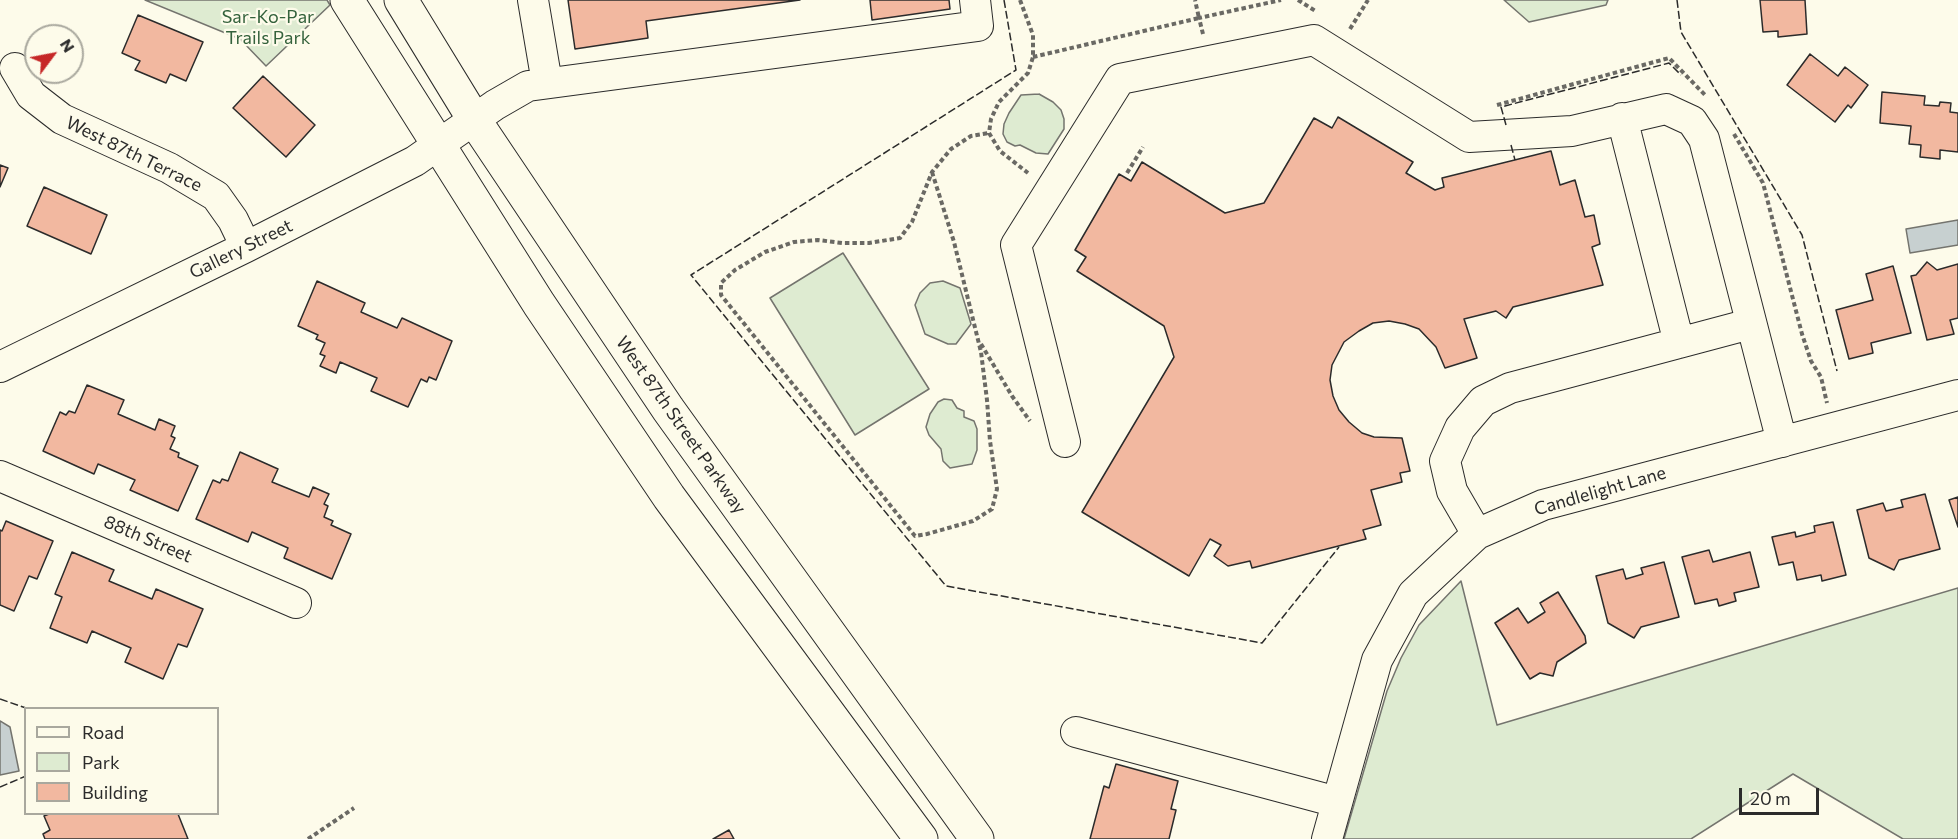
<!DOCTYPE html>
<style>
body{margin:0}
#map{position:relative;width:1958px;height:839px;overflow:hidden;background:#fdfbea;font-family:Commissioner,sans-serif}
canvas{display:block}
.legend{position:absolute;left:24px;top:707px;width:195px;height:108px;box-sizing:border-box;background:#fdfbea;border:2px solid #a9a89e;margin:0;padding:8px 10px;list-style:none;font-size:18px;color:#2b2b2b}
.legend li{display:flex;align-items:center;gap:12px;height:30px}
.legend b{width:30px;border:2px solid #a9a89e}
.north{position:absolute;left:24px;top:24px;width:60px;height:60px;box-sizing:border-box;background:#fdfbea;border:2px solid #a9a89e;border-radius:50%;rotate:58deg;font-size:16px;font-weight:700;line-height:24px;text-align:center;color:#2b2b2b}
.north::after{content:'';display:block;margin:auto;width:21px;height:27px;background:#c62828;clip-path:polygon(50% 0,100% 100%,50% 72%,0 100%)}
.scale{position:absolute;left:1739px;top:788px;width:80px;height:27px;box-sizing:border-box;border:3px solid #2b2b2b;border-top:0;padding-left:8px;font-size:18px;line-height:21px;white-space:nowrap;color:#2b2b2b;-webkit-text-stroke:4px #fdfbea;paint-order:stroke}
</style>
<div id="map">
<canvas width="1958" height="839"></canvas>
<ul class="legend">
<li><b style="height:8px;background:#fdfbea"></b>Road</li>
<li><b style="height:16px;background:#deebd1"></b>Park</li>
<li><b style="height:16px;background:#f2b8a0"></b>Building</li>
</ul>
<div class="north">N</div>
<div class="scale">20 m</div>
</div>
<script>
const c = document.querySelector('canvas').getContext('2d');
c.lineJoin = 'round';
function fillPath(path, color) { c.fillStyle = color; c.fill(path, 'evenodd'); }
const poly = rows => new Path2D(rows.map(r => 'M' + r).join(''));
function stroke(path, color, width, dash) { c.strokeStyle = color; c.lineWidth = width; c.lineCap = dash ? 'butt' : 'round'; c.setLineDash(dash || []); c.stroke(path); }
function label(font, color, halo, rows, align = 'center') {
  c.font = font + ' Commissioner,sans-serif'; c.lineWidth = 4.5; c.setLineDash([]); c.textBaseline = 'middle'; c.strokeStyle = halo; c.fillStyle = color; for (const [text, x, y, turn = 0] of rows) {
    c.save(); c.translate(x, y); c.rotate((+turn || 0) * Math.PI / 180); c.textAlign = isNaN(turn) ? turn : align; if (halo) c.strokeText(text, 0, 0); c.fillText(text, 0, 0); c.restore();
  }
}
const green = poly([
 [145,0,327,0,330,5,266,66,240,39,145,0],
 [1504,0,1608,0,1606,5,1529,22,1504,0],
 [1039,94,1053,102,1061,110,1064,119,1064,129,1048,154,1036,153,1020,145,1015,146,1007,142,1003,134,1004,124,1009,113,1021,95,1039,94],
 [843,253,929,389,855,435,770,298,843,253],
 [943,281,960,288,971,324,956,344,948,344,925,334,915,305,920,293,930,283,943,281],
 [944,399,952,400,957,408,964,411,964,417,974,421,977,429,977,450,972,464,950,468,943,461,941,449,929,435,926,427,930,414,938,402,944,399],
 [1461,581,1497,725,1958,588,1958,839,1903,839,1793,774,1691,839,1344,839,1387,691,1401,658,1419,625,1461,581]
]);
fillPath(green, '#deebd1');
stroke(green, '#74746e', 1.5);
const water = poly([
 [1958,220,1958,245,1910,253,1906,229,1958,220],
 [0,721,10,727,19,771,0,775,0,721]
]);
fillPath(water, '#c7d0d0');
stroke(water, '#74746e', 1.5);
const building = poly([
 [568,0,800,0,646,21,648,38,575,49,568,0],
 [870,0,949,0,950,9,872,20,870,0],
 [1760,0,1805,0,1807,34,1778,37,1778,31,1763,32,1760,0],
 [138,15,203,42,186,81,170,74,166,83,135,70,140,61,122,53,138,15],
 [1810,54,1838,76,1845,67,1868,85,1851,108,1848,105,1835,122,1787,85,1810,54],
 [263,76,315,125,286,157,233,108,263,76],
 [1882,92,1925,96,1924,105,1939,106,1940,102,1951,103,1950,112,1958,113,1958,152,1940,150,1940,159,1920,157,1921,145,1909,144,1911,126,1880,123,1882,92],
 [1338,117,1413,162,1406,173,1435,190,1444,187,1442,178,1551,151,1560,185,1575,180,1585,217,1594,215,1600,244,1592,247,1603,285,1513,307,1506,318,1496,311,1464,319,1477,358,1445,368,1436,347,1419,329,1405,324,1389,321,1373,323,1359,331,1344,342,1332,365,1330,380,1333,396,1339,410,1349,422,1362,433,1374,437,1402,438,1410,471,1400,473,1402,482,1371,490,1381,525,1363,530,1366,539,1252,568,1250,561,1228,566,1214,556,1221,545,1210,539,1189,576,1082,512,1174,357,1164,326,1077,271,1086,257,1075,250,1119,174,1131,181,1142,162,1225,213,1264,203,1314,118,1332,128,1338,117],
 [0,165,8,168,0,187,0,165],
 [44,187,107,215,91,254,27,226,44,187],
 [1927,262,1937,270,1958,264,1958,318,1950,320,1954,334,1927,340,1911,276,1916,275,1927,262],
 [1893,266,1911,333,1871,343,1873,353,1849,359,1836,310,1873,300,1866,274,1893,266],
 [317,281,365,303,361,312,397,328,402,318,452,341,436,380,429,377,427,382,421,379,408,407,371,391,377,378,340,362,336,373,320,366,325,356,320,354,325,343,316,339,318,335,298,326,317,281],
 [87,385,124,400,118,414,155,430,159,419,175,426,171,436,175,438,170,449,179,453,178,457,198,466,178,511,130,490,135,480,98,464,94,474,43,451,60,412,66,415,69,411,75,413,87,385],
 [240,452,278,469,272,482,309,497,313,487,329,494,324,504,328,506,324,517,333,521,331,525,351,534,332,579,284,558,288,548,252,532,248,542,196,519,213,480,220,483,222,479,228,481,240,452],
 [1925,494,1940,549,1899,560,1894,570,1869,558,1857,510,1883,503,1886,511,1903,507,1901,500,1925,494],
 [1958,497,1958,527,1949,500,1958,497],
 [6,521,53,541,37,579,29,576,14,611,0,605,0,530,2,531,6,521],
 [1833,522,1846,575,1822,581,1821,575,1797,580,1793,562,1779,565,1772,537,1795,532,1796,537,1815,532,1814,526,1833,522],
 [1709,550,1713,562,1750,552,1759,587,1734,593,1736,601,1719,606,1717,599,1695,604,1682,557,1709,550],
 [72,552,114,570,109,581,152,599,156,589,203,609,187,647,178,644,163,679,125,662,131,648,92,631,87,643,50,628,62,597,55,594,72,552],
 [1664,562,1679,617,1641,627,1634,638,1608,623,1596,576,1623,569,1626,579,1643,574,1641,568,1664,562],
 [1558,592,1585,636,1586,643,1557,662,1553,676,1540,673,1530,679,1495,623,1518,608,1528,623,1545,612,1540,603,1558,592],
 [1116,764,1178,781,1171,809,1176,810,1169,839,1090,839,1104,786,1109,788,1116,764],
 [49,814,178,814,188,839,45,839,43,834,50,830,44,816,49,814],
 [729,830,734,839,713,839,729,830]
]);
fillPath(building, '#f2b8a0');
stroke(building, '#2b2b2b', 1.5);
const minor = poly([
 [533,0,547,83],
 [15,68,31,95,62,119,169,168,216,196,233,220,246,247],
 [1622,118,1679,343],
 [0,367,246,247,415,161,495,105,528,86,978,26,975,0],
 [1065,442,1016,245,1120,79,1314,40,1469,137,1572,131,1666,109,1692,121,1704,139,1782,442],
 [0,476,296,603],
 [1477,534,1452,491,1445,461,1460,428,1483,401,1510,388,1750,324],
 [1076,732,1337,802],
 [1327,839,1377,660,1413,594,1477,534,1543,505,1958,395]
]);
const major = poly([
 [347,0,539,304,669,497,921,839],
 [401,0,475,121,668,409,977,839]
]);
stroke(minor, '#2b2b2b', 32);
stroke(major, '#2b2b2b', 35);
stroke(poly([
 [1020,0,1033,35,1033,57,1028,73,999,102,991,119,989,133,1000,151,1028,173],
 [1298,0,1317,12],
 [1350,29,1368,0],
 [1203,34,1199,18,1281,0],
 [1033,57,1199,18,1195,0],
 [1497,105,1669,58,1705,95],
 [1734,134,1763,183,1802,334,1811,361,1821,377,1827,403],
 [932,172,954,242,981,352,987,400,990,441,997,489,992,509,973,521,927,534,915,536,721,295,721,283,735,270,765,252,794,242,818,240,842,243,869,243,900,238,912,222,932,172,951,149,971,136,989,133],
 [1127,173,1143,147],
 [981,344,1012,396,1030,421],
 [308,839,354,808]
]), '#6a6964', 4, [4.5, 3]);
stroke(minor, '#fdfbea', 30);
stroke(major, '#fdfbea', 33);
stroke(poly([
 [1004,0,1016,70,691,275,946,586,1262,643,1339,547],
 [1677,0,1681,32,1802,235,1837,371],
 [1506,125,1501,107,1669,63,1681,75],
 [1511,145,1515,160],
 [0,699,26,708],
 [0,787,26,776]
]), '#2b2b2b', 1.5, [8, 3]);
label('18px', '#34623c', '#fdfbea', [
 ["Sar-Ko-Par",268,17],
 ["Trails Park",268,38]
]);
label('18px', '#2b2b2b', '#fdfbea', [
 ["West 87th Terrace",134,154,26],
 ["Gallery Street",241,249,-26],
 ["West 87th Street Parkway",681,425,55],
 ["Candlelight Lane",1600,491,-16],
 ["88th Street",148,539,23]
]);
</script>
